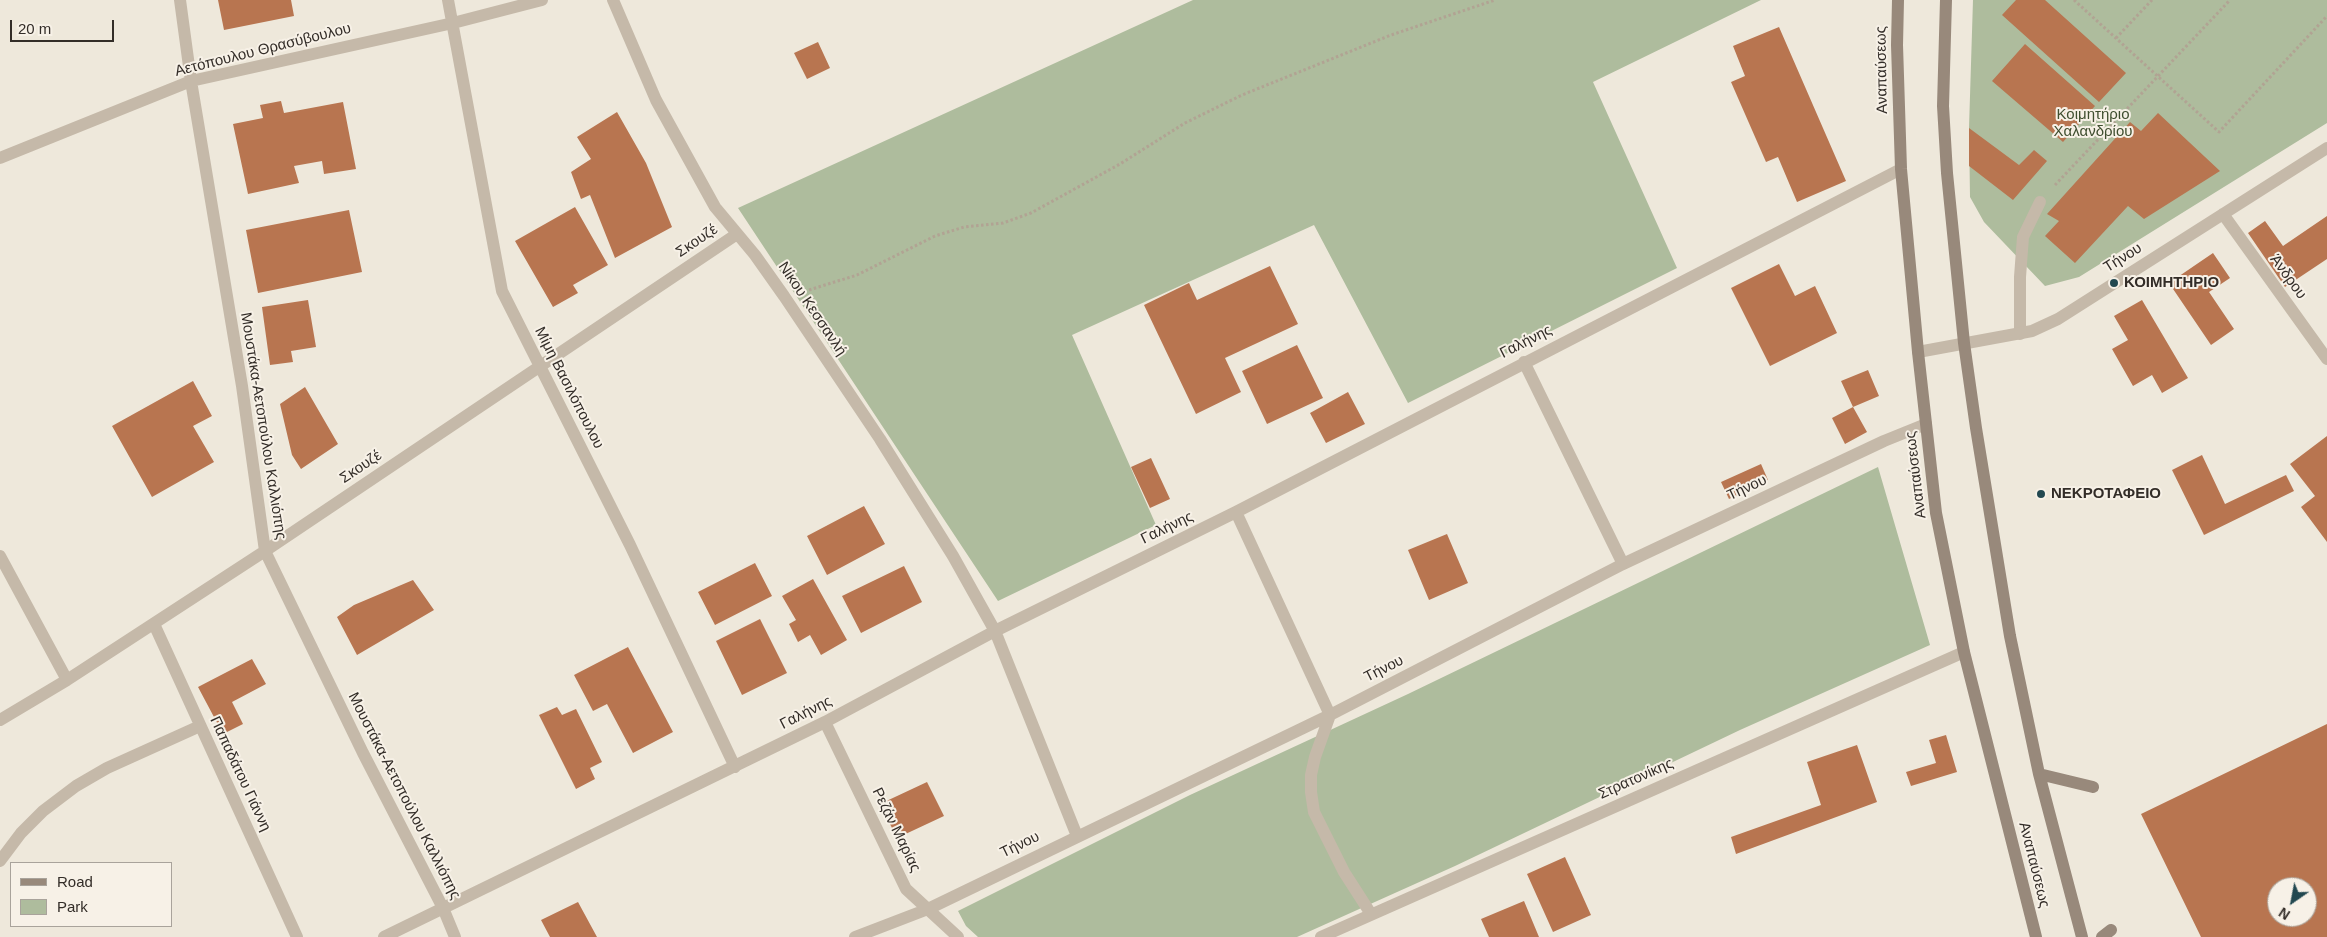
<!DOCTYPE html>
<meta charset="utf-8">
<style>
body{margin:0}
#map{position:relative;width:2327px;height:937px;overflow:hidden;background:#eee8db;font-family:Arial,sans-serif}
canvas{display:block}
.legend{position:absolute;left:10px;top:862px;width:162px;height:65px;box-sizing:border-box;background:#f7f1e7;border:1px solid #a9a39b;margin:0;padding:6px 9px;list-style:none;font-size:15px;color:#332d28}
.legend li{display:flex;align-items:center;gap:10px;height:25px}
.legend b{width:25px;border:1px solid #a9a39b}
.north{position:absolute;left:2267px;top:877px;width:50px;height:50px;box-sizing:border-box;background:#f7f1e7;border:1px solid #a9a39b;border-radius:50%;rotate:213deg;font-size:14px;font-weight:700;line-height:20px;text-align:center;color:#332d28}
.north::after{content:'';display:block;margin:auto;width:18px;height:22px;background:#224850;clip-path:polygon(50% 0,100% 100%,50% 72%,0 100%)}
.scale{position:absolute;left:10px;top:20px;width:104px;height:22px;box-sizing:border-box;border:2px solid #332d28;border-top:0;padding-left:6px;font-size:15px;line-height:18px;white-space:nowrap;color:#332d28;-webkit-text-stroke:4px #f7f1e7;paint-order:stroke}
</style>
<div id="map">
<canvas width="2327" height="937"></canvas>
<ul class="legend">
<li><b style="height:6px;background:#98897b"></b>Road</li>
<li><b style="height:14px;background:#aebc9d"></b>Park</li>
</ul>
<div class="north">N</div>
<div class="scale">20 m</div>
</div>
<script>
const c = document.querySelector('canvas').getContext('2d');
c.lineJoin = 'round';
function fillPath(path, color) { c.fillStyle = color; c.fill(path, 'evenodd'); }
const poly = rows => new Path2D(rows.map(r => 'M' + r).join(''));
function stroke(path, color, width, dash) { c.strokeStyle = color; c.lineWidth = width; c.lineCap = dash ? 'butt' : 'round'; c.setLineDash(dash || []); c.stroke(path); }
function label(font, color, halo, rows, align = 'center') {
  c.font = font + ' Arial,sans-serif'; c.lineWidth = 4; c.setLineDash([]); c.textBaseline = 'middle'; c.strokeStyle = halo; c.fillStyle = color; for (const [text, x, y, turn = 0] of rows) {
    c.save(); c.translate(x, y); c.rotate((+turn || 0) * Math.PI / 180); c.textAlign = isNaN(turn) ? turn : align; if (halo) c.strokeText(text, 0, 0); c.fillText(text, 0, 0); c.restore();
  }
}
fillPath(poly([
 [1193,0,1761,0,1593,82,1677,268,1408,403,1314,225,1072,335,1156,525,998,601,738,208],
 [1973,0,2327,0,2327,123,2079,277,2045,286,1984,222,1970,197,1969,128],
 [1878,467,1930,645,1740,730,1455,866,1297,937,978,937,966,926,958,911,1190,795,1408,694]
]), '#aebc9d');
fillPath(poly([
 [218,0,291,0,294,16,224,30],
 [2016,0,2045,0,2126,73,2099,102,2002,15],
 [1779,27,1846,181,1797,202,1778,157,1766,162,1731,82,1745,76,1733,46],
 [818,42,830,68,807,79,794,53],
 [2025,44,2095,106,2063,142,1992,81],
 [281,101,284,113,343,102,356,169,324,174,322,161,294,166,299,183,248,194,233,124,263,118,260,105],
 [617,112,646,163,672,227,615,258,590,195,581,199,571,172,591,159,577,137],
 [2158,113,2220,171,2144,219,2128,206,2075,263,2045,236,2059,221,2047,214,2130,122,2141,131],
 [1969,128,2019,165,2034,150,2047,161,2013,200,1969,166],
 [575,207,608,265,573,285,578,293,553,307,515,241],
 [349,210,362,272,258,293,246,230],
 [2327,216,2327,259,2285,287,2248,233,2265,221,2283,246],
 [2213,253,2230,278,2209,292,2234,329,2211,345,2169,283],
 [1779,264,1795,296,1815,286,1837,333,1770,366,1731,288],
 [1270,266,1298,324,1225,358,1241,392,1196,414,1144,305,1189,283,1197,300],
 [308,300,316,347,291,351,293,362,270,365,262,307],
 [2142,300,2188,378,2162,393,2152,375,2133,386,2112,349,2128,340,2114,316],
 [1297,345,1323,398,1267,424,1242,371],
 [1868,370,1879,396,1853,407,1841,381],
 [193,381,212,416,193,426,214,462,152,497,112,426],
 [305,387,338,444,301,469,292,455,280,404],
 [1348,392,1365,424,1326,443,1310,413],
 [1853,407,1867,432,1845,444,1832,418],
 [2327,436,2327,542,2301,507,2315,496,2290,464],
 [2202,455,2225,504,2286,475,2294,491,2204,535,2172,470],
 [1151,458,1170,499,1150,508,1131,467],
 [1761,464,1768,480,1729,499,1721,482],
 [864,506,885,544,827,575,807,536],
 [1447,534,1468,583,1429,600,1408,550],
 [755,563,772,596,715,625,698,592],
 [904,566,922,602,861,633,842,596],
 [813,579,847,640,821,655,810,635,798,642,789,624,796,620,782,596],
 [413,580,434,610,357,655,337,617,354,605],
 [760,619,787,673,742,695,716,641],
 [628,647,673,732,633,753,607,704,593,711,574,675],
 [252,659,266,684,232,702,243,724,223,734,198,687],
 [557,707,562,715,576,709,602,762,590,768,595,779,576,789,539,715],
 [2327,724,2327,937,2201,937,2141,814],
 [2277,887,2307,887,2307,917,2277,917],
 [1946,735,1957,772,1911,786,1906,772,1936,763,1929,740],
 [1857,745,1877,802,1736,854,1731,837,1821,805,1807,762],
 [927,782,944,816,897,838,880,804],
 [1565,857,1591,915,1553,932,1527,874],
 [1524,901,1539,937,1489,937,1481,919],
 [578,902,597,937,550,937,541,920]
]), '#b87550');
stroke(poly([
 [2074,0,2219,132,2327,16],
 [2116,38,2152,0],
 [2055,185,2230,0],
 [809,290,857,275,935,236,964,227,1003,223,1031,213,1120,164,1185,123,1242,95,1391,35,1495,0]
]), '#b1a393', 3, [2.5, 2.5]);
stroke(poly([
 [2020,334,2020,277,2023,237,2040,202]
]), '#c5b9a9', 12);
stroke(poly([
 [180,0,191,81,242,386,265,551,363,753,443,908,455,937],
 [448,0,502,291,630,545,735,767],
 [613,0,656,100,715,207,755,255,784,296,880,439,953,556,995,631,1077,836],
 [0,158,191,81,453,23,542,0],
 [2223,214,2327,359],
 [1918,352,2032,331,2058,319,2327,148],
 [1524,362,1623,564],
 [1236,512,1330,715,1315,757,1311,775,1311,792,1314,812,1344,872,1371,914],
 [0,556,67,680],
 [154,624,297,937],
 [0,720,67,680,265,551,737,234],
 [825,722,906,889,958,937],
 [0,861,21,833,43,811,76,786,107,768,200,726],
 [384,937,825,722,995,631,1236,512,1901,169],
 [855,937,928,909,1330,715,1623,564,1884,441,1926,424],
 [1321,937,1964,652]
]), '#c5b9a9', 12);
stroke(poly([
 [1898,0,1897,45,1901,169,1918,352,1936,513,1964,652,2036,937],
 [1946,0,1943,106,1947,173,1964,343,1976,428,2010,636,2039,774,2082,937],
 [2039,774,2093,787],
 [2102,937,2111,930]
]), '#98897b', 12);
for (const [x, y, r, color] of [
 [2114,283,5,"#224850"],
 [2041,494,5,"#224850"]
]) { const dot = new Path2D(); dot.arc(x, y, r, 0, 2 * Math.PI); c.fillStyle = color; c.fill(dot); stroke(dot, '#f7f1e7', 2); }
label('15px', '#332d28', '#f7f1e7', [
 ["Αετόπουλου Θρασύβουλου",263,50,-14],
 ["Αναπαύσεως",1882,70,-91],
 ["Σκουζέ",697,241,-34],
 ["Τήνου",2123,258,-32],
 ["Άνδρου",2288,277,54],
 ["Νίκου Κεσσανλή",812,309,56],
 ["Γαλήνης",1526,342,-27],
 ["Μίμη Βασιλόπουλου",569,388,63],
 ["Μουστάκα-Αετοπούλου Καλλιόπης",263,426,81],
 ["Σκουζέ",361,467,-34],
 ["Αναπαύσεως",1916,475,-97],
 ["Τήνου",1747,488,-25],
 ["Γαλήνης",1167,528,-26],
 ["Τήνου",1384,669,-27],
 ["Γαλήνης",806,713,-27],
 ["Παπαδάτου Γιάννη",240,774,65],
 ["Στρατονίκης",1636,779,-24],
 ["Μουστάκα-Αετοπούλου Καλλιόπης",404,796,63],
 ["Ρεζάν Μαρίας",896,830,64],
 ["Τήνου",1020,845,-26],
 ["Αναπαύσεως",2034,865,76]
]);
label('15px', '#3f4e2f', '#f7f1e7', [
 ["Κοιμητήριο",2093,115],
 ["Χαλανδρίου",2093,132]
]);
label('bold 15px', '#332d28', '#f7f1e7', [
 ["ΚΟΙΜΗΤΗΡΙΟ",2124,283],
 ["ΝΕΚΡΟΤΑΦΕΙΟ",2051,494]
], 'left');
</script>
